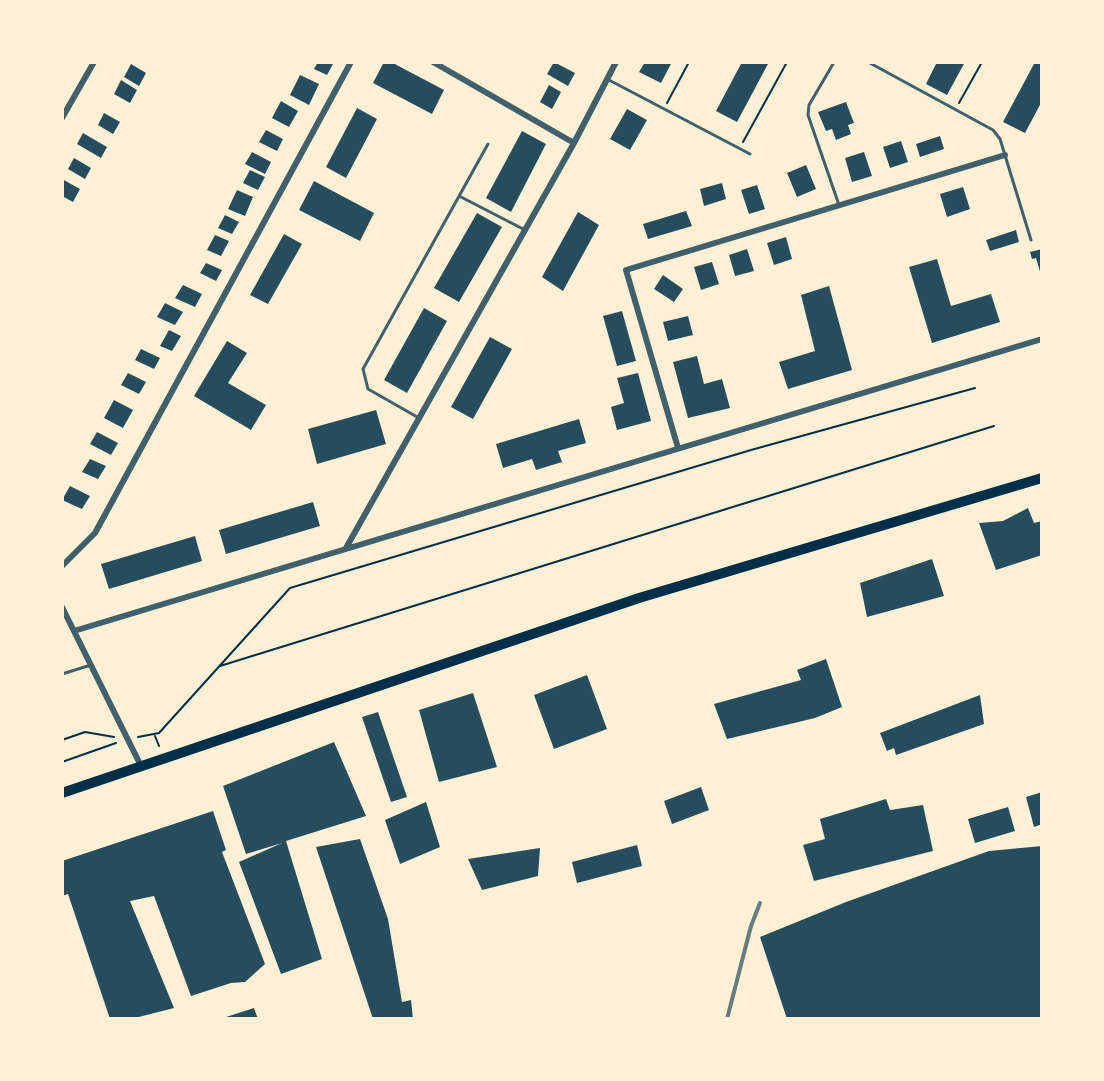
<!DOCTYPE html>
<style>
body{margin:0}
#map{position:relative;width:1104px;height:1081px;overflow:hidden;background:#fdf0d5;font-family:Manrope,sans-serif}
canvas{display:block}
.frame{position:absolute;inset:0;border:64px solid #fdf0d5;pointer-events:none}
</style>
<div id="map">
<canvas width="1104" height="1081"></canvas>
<div class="frame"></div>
</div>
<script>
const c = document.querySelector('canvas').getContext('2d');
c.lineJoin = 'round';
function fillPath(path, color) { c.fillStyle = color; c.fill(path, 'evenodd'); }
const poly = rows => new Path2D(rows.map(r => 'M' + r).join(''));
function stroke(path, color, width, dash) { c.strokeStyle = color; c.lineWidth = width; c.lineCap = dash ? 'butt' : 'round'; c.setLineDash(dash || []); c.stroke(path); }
fillPath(poly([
 [318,62,334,62,327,75,314,69],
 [384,62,391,62,444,90,432,114,373,83],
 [554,62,575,73,568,86,547,74],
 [645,62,672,62,661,83,639,72],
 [742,62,769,62,737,122,716,111],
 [937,62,965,62,947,95,926,84],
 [1035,62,1042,62,1042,101,1025,133,1003,122],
 [131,64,146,73,139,86,124,77],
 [300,75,319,84,309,105,290,95],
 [121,80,137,90,130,103,114,94],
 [549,85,561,92,552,109,540,102],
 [281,101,298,111,289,127,272,118],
 [846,102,854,123,848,125,851,134,836,140,832,129,826,131,818,112],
 [357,108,377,119,346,178,326,167],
 [627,109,647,120,630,150,610,139],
 [104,113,120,122,113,134,98,125],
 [266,130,283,139,277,151,259,142],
 [522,131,546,144,511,212,486,198],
 [83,133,107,147,101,158,77,144],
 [940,136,944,149,920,157,916,144],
 [901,141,908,162,890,168,883,147],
 [252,152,271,162,265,174,245,164],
 [864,152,872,176,852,182,845,158],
 [74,158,91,168,85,179,68,169],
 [806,165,816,189,797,197,787,173],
 [250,170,265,177,258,190,243,183],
 [62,179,80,189,73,202,62,196],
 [314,181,374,213,360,241,299,210],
 [722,183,726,199,704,206,700,189],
 [757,185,765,209,749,214,741,190],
 [963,187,970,209,947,217,940,194],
 [237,190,253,197,245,216,228,209],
 [686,211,692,226,648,239,643,224],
 [578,212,599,225,563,291,542,277],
 [477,213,502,227,459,302,434,288],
 [225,215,239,222,232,234,218,228],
 [1016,230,1019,242,990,251,986,240],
 [284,234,302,244,268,304,250,295],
 [215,235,229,241,221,256,207,250],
 [786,237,792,259,774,265,767,243],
 [747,249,754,271,735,276,729,255],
 [1042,249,1042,275,1041,275,1036,258,1032,259,1030,252],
 [937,259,951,306,991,294,1000,322,932,343,909,267],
 [712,262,719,284,701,290,694,267],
 [206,263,222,270,216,281,200,273],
 [663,275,683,289,674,302,654,289],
 [183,285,202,294,195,307,175,298],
 [829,286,852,370,788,389,779,362,815,351,801,295],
 [165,303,183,312,175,325,157,317],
 [424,308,447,321,407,393,384,380],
 [622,311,636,361,617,366,603,316],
 [688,316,693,335,668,341,663,322],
 [169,330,181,336,172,351,160,346],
 [490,337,512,349,473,419,451,407],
 [227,341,247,353,228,383,266,405,251,430,194,396],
 [141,349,160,358,154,369,135,360],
 [697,356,704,384,722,379,730,408,688,418,673,362],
 [128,373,146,382,139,394,121,385],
 [638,373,651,421,617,430,611,407,624,403,617,378],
 [114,400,133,410,123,428,104,418],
 [376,410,386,444,317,464,308,429],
 [579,419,586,443,558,451,562,462,536,470,532,459,503,468,496,444],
 [97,432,118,443,111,455,90,444],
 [90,459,106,466,98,479,82,472],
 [70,486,90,496,82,509,62,500],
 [313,502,320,526,226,554,219,530],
 [1028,508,1034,523,1042,521,1042,555,996,570,979,523,1003,521],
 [195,536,202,561,109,589,101,564],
 [932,559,944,596,867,617,860,583],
 [826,659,842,707,815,718,727,739,714,704,801,680,797,670],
 [587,675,607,729,554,749,534,695],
 [473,693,497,767,439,782,419,710],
 [980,695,984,724,896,755,894,748,887,751,880,733],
 [378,712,407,797,391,802,362,717],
 [334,742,366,816,286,841,322,959,281,974,239,862,282,843,246,854,223,786],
 [701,787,709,810,672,824,664,801],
 [1042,792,1042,824,1034,827,1026,797],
 [886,799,890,810,923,805,933,851,814,881,803,845,825,839,820,819],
 [426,802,440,847,400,864,385,820],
 [1008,807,1015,831,975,843,968,819],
 [213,811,226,850,222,852,265,964,245,982,231,983,191,996,154,896,130,901,174,1008,131,1019,110,1019,68,894,62,896,62,861],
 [360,839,388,919,402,1002,411,1000,413,1019,373,1019,316,847],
 [637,845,642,866,577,883,572,862],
 [1042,846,1042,1019,787,1019,760,937,846,902,989,851],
 [540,848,538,876,482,890,468,859],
 [254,1008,258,1019,223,1019,223,1018]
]), '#264d5e');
stroke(poly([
 [667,103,689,62],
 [959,103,982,62],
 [743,142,787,62],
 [220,666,994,426],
 [155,736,159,746],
 [138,737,159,733,290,588,751,450,975,388],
 [62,740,85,732,114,737],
 [62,762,116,743]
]), '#003049', 2);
stroke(poly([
 [868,62,993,130,1000,139,1031,240],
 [833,64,809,105,808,115,839,205],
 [607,79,750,154],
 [461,197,525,230],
 [419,418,368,389,363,369,488,144],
 [62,674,91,665]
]), '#3f606c', 3);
stroke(poly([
 [433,62,574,143],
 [62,118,94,62],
 [678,448,626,270,1005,155],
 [346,548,574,143,616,62],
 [62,566,95,533,351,62],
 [62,607,141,766],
 [74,631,1042,339]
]), '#3f606c', 6);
stroke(poly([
 [62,793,639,598,1042,478]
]), '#003049', 10);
stroke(poly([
 [727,1019,751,926,760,903]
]), '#657d81', 4);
</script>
